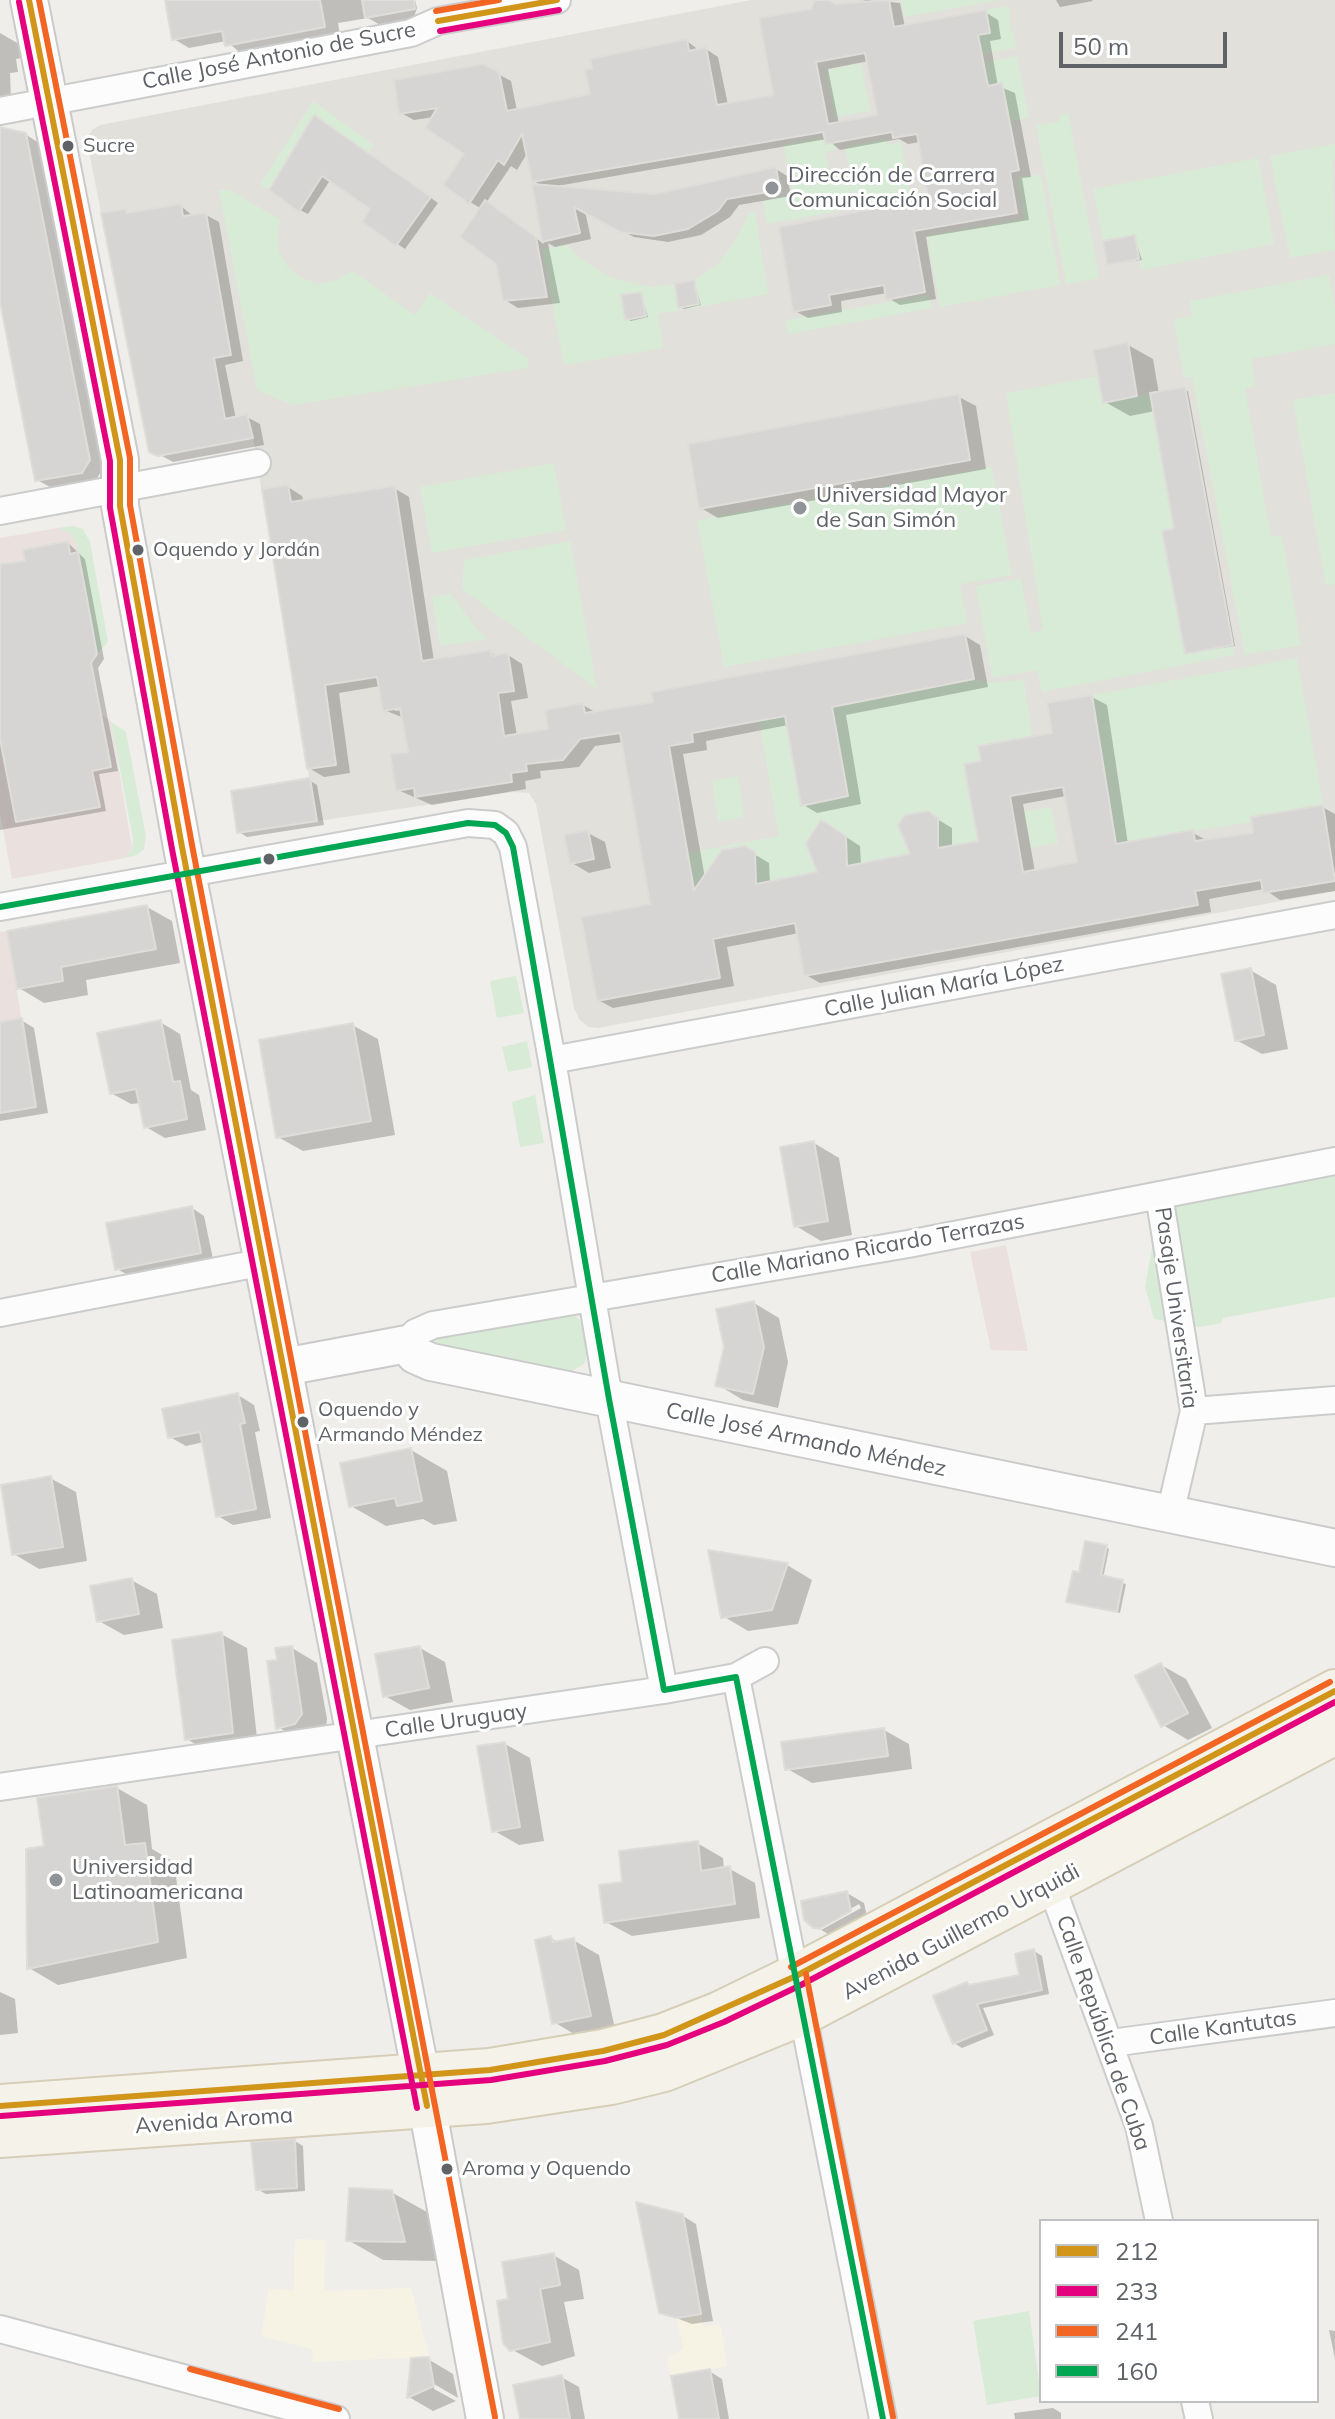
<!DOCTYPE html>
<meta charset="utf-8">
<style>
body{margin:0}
#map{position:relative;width:1335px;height:2419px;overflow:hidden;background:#efeeea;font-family:Mulish,sans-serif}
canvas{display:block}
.legend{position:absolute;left:1039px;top:2219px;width:280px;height:184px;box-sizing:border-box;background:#fff;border:2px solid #bfc1c3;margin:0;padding:10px 14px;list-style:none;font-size:24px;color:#5f6368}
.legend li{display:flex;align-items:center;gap:16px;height:40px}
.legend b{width:40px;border:2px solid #bfc1c3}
.scale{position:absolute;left:1059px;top:32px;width:168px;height:36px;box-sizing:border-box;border:4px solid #5f6368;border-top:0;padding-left:10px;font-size:24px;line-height:28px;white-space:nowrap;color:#5f6368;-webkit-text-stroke:6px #fff;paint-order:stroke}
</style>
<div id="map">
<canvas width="1335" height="2419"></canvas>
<ul class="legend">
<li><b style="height:10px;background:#d1951a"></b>212</li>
<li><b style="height:10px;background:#e5007d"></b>233</li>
<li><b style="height:10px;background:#f26522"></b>241</li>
<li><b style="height:10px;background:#00a651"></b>160</li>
</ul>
<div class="scale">50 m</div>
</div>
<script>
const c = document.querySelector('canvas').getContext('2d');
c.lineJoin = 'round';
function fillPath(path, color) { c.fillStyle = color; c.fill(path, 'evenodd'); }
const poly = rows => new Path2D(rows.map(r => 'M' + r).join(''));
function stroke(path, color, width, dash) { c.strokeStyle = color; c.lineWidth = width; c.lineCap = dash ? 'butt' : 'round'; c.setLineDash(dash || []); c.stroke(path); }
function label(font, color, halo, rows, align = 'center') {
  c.font = font + ' Mulish,sans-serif'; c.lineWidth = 6; c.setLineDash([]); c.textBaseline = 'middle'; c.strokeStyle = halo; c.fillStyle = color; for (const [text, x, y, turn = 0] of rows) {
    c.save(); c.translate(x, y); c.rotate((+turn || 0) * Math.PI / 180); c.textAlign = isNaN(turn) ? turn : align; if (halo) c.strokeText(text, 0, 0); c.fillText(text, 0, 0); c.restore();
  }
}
fillPath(poly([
 [636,2202,683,2214,703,2327,720,2324,727,2366,710,2370,719,2419,679,2419,668,2358,683,2349,677,2319,659,2313],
 [295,2239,325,2240,324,2291,411,2288,429,2357,312,2362,313,2349,261,2336,269,2289,294,2290]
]), '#f7f3e4');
fillPath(poly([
 [751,0,1335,0,1335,891,598,1028,588,1027,579,1019,574,1008,536,804,529,793,513,792,237,833,231,791,309,777,253,439,158,456,101,213,87,140,92,130,100,125]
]), '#e2e0da');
fillPath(poly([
 [58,528,70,533,77,544,97,654,91,663,101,714,111,722,132,848,125,858,12,879,0,813,0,538],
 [7,931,36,1107,0,1113,0,932],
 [1006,1245,1028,1351,991,1350,970,1252]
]), '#eae0de');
fillPath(poly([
 [901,0,1000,0,904,17],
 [1010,6,1010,25,1017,48,982,54,981,47,975,47,973,36,986,10],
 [1017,56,1029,118,922,137,1007,114,1002,84,984,87,980,69,984,68,984,62],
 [861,63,870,111,835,117,826,70],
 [313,101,374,145,368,153,314,115,269,190,260,184],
 [1068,113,1099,278,1066,284,1036,125,1060,121,1060,115],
 [834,136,836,149,825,152,831,179,850,175,845,147,886,139,887,145,901,142,911,198,767,224,763,201,793,194,783,145],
 [1335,144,1335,159,1332,160,1335,250,1290,258,1270,156],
 [1258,158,1274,244,1141,270,1135,235,1103,241,1093,189],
 [1041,174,1060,285,940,307,927,236,1024,219,1017,178],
 [219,190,231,190,280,220,277,236,279,251,287,266,300,277,317,284,336,280,352,271,415,315,430,293,528,359,528,368,293,405,257,390],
 [755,212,768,294,658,314,663,348,564,365,542,249,568,245,579,258,612,278,651,287,675,284,694,280,715,267,733,244,749,213],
 [1329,275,1335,308,1335,344,1251,359,1255,386,1245,389,1271,537,1282,535,1301,645,1245,655,1192,377,1184,378,1174,319,1192,316,1190,301],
 [929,295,932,308,788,334,786,320],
 [1099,376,1103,403,1150,393,1174,529,1162,532,1185,654,1233,645,1234,655,1042,692,1037,670,992,678,976,586,1021,578,1031,634,1043,629,1006,393],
 [1335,393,1335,584,1326,586,1293,400],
 [554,463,566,530,432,553,420,487],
 [992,467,1012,575,960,584,967,623,724,667,697,520],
 [73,526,83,529,90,542,108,642,97,654,77,544,70,533,58,528],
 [570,541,597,689,462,589,464,560],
 [451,594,476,628,488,639,440,646,432,597],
 [1297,658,1323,805,1251,817,1251,822,1116,844,1055,749,1100,741,1092,695],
 [974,679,992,683,1024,680,1032,736,979,745,981,761,964,764,978,841,696,895,688,853,779,836,759,721],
 [111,722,126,732,146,837,144,849,137,855,125,858,132,848,133,839],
 [738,776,744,817,718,822,712,781],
 [1051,807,1058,843,1031,848,1024,812],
 [516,976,524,1013,497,1018,490,981],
 [527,1041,532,1067,508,1072,502,1047],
 [535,1095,544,1143,520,1147,512,1102],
 [1335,1168,1335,1297,1223,1318,1221,1323,1200,1327,1154,1319,1145,1287,1155,1231,1165,1203],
 [573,1314,583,1323,587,1357,584,1364,568,1373,437,1347,436,1341,437,1337],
 [1029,2311,1041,2396,987,2405,973,2321]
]), '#d8ebd6');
fillPath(poly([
 [167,0,415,0,417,8,413,20,382,26,368,18,338,23,340,35,242,54,226,41,189,48,174,39],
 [867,0,900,3,905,27,985,12,998,20,1001,39,990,41,998,86,1015,93,1031,177,1022,178,1029,220,926,237,936,299,900,305,888,298,887,293,841,301,842,312,808,318,795,311,930,200,920,142,908,144,899,139,840,150,827,139,557,186,655,196,776,169,787,176,791,196,739,205,730,217,701,235,668,242,634,237,585,211,591,239,555,247,548,243,560,303,518,308,505,300,482,209,470,202,466,153,434,117,414,120,401,113,498,74,511,81,517,111,592,96,687,41,700,51,706,49,718,57,728,105,775,97,837,6],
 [869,61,880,116,839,124,828,69],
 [528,152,533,181,543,186,534,186,544,244,486,203,511,166,517,170],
 [1056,0,1092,0,1093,1,1060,7],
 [0,33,19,44,22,58,16,59,18,72,10,73,11,99,0,102],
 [323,122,438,203,405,249,365,222,373,208,331,179,308,214,300,210],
 [0,129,25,134,39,143,103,468,96,480,50,487,37,480,0,284],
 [181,206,194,217,206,215,219,222,243,361,225,365,236,419,247,417,260,424,264,445,173,462,151,450,125,211,132,215],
 [1134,237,1142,260,1109,264],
 [694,282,701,305,684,309,680,307],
 [641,294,648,317,631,321,627,319],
 [1128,345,1153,359,1159,394,1188,391,1235,646,1187,653,1176,531,1155,411,1130,416,1105,402],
 [959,397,976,406,986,469,718,518,701,508],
 [288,487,302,496,304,502,394,488,409,497,434,661,490,652,498,657,508,655,522,664,528,698,511,701,517,736,551,730,583,705,597,713,655,703,965,636,980,645,988,687,846,715,861,804,817,813,802,804,788,725,706,741,707,750,683,754,705,878,744,848,769,863,770,883,820,873,837,831,860,846,861,865,912,855,927,813,952,828,952,848,980,842,983,762,1055,734,1092,697,1107,705,1128,844,1193,833,1208,841,1255,834,1322,807,1335,814,1335,891,1280,900,1264,889,1209,899,1211,912,820,983,806,975,799,933,727,947,734,986,613,1008,598,1000,653,906,623,742,595,746,579,767,540,771,541,778,525,781,526,789,432,805,398,790,410,753,404,718,384,710,380,686,339,693,350,773,324,777,309,768],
 [395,707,411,709,395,711],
 [1066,796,1080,864,1035,872,1023,804],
 [68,543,85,559,104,659,98,668,118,771,99,774,106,811,0,830,0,569,28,562],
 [309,780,317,785,324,825,247,837,239,832],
 [588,833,605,842,611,868,589,873,572,863],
 [147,907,172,921,180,963,86,980,88,995,44,1003,19,988],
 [1250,970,1276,985,1288,1049,1262,1054,1236,1040],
 [21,1020,34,1028,48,1113,0,1121,0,1024],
 [160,1022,180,1034,191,1090,199,1095,206,1130,165,1138,146,1127,141,1103,131,1104,111,1093],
 [352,1025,378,1039,395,1135,303,1151,278,1137],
 [814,1143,839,1158,852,1235,821,1241,796,1226],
 [192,1208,204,1216,213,1259,130,1276,117,1269],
 [754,1303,779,1318,788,1362,778,1408,743,1400,718,1385],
 [238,1395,254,1405,260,1431,255,1432,271,1518,233,1525,218,1516,204,1442,186,1446,170,1437],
 [411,1450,447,1471,457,1521,434,1525,423,1519,386,1526,351,1506],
 [50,1478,76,1492,87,1561,39,1569,14,1554],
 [1106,1547,1109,1549,1103,1578,1126,1584,1120,1613,1072,1603,1080,1575],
 [787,1565,812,1580,798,1624,748,1631,723,1616],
 [131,1580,157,1594,163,1628,124,1635,99,1621],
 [221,1634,247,1648,258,1747,212,1754,187,1739],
 [292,1648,317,1663,327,1719,325,1735,303,1742,278,1727,279,1661],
 [420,1648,445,1662,453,1702,410,1710,385,1696],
 [1161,1665,1186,1679,1212,1728,1188,1740,1163,1725],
 [884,1730,909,1744,912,1769,812,1783,786,1768],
 [505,1744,530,1758,544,1841,519,1845,493,1830],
 [117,1788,147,1805,152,1849,174,1862,187,1958,58,1985,29,1968,46,1848],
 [697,1843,723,1858,724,1869,730,1869,755,1883,760,1918,632,1936,606,1922,625,1883],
 [847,1893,864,1903,868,1921,832,1936,821,1930,861,1908,859,1904,820,1926,820,1930,814,1926],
 [551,1938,559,1943,573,1940,599,1955,615,2029,579,2037,554,2022],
 [1034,1951,1042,1956,1049,1994,983,2008,994,2035,962,2048,954,2043,971,1987,1021,1977],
 [0,1992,15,1999,18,2033,0,2035],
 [295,2141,303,2146,305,2191,266,2194,257,2189],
 [391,2192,427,2212,439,2261,383,2260,348,2240],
 [683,2216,696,2224,713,2321,692,2324,660,2312],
 [553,2255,579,2270,584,2299,564,2302,575,2356,542,2366,509,2348,511,2301],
 [1329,2330,1335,2331,1335,2359],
 [428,2359,453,2374,458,2398,434,2384,434,2389,456,2401,433,2411,409,2397],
 [709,2371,722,2379,729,2419,681,2419],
 [561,2377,579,2387,585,2419,522,2419],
 [1053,2408,1061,2413,1061,2419,1015,2419,1014,2413]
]), '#0003');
const building = poly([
 [165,0,320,0,325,27,225,46,222,31,172,40,165,0],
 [362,0,414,0,415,9,365,18,362,0],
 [815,0,830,0,835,4,889,0,894,27,986,10,990,33,978,35,988,86,1002,83,1019,170,1010,172,1017,213,914,231,925,292,886,300,884,285,829,295,831,305,793,312,779,227,928,198,917,134,893,138,892,132,826,144,823,132,532,182,522,134,504,165,498,160,469,204,443,185,464,154,425,128,437,108,399,114,394,80,483,64,499,72,507,111,590,94,585,70,592,68,590,59,687,39,689,51,706,47,717,105,773,95,759,18,811,9,815,0],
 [865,53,877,115,828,124,816,62,865,53],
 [314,115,431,197,396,246,362,222,370,209,322,176,299,212,269,190,314,115],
 [0,127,26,133,90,460,82,473,35,481,0,302,0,127],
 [776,167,780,190,727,199,718,211,688,229,654,236,620,232,574,207,580,233,542,242,532,184,655,194,776,167],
 [485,200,536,237,547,297,503,301,496,264,460,237,485,200],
 [181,204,183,216,206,213,231,355,214,358,225,419,247,414,253,438,158,456,149,452,101,213,126,209,126,213,181,204],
 [1135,235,1139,259,1107,265,1103,241,1135,235],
 [694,280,699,304,678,308,675,284,694,280],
 [641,292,646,316,625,320,621,295,641,292],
 [1128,342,1137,396,1103,403,1093,350,1128,342],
 [1185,387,1233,645,1185,654,1162,531,1174,529,1150,393,1185,387],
 [959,394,970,460,699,509,688,444,959,394],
 [288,485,291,502,395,486,422,661,491,650,492,656,508,653,514,691,498,693,504,736,548,729,545,710,583,703,585,713,653,702,651,692,965,634,974,679,832,707,848,796,801,806,785,716,692,733,693,742,669,746,694,890,722,850,745,846,755,852,756,884,817,872,806,843,821,820,846,836,847,866,910,854,898,825,905,815,928,811,938,818,938,848,978,841,964,764,981,761,978,746,1052,733,1047,703,1092,695,1116,844,1193,830,1195,841,1253,833,1251,817,1323,805,1335,881,1263,893,1261,880,1195,891,1198,905,804,976,795,923,713,939,720,978,597,1001,581,917,650,904,620,733,580,739,563,760,526,764,527,771,511,773,512,782,415,797,414,788,396,791,390,754,408,752,400,708,383,711,377,677,325,685,336,765,307,769,262,489,288,485],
 [1063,787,1077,862,1023,872,1010,796,1063,787],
 [68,541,70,554,78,552,87,599,97,654,91,663,111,767,92,771,100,807,16,822,0,739,0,564,25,561,23,550,68,541],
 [310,778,317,821,237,833,231,791,310,778],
 [588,830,594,859,570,864,564,835,588,830],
 [147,905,156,949,61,967,63,981,17,989,7,931,147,905],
 [1251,968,1264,1035,1235,1041,1221,974,1251,968],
 [22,1018,36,1107,0,1113,0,1022,22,1018],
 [161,1020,173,1082,180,1081,187,1119,144,1128,136,1089,110,1094,97,1033,161,1020],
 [353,1023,371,1121,276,1138,259,1040,353,1023],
 [814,1141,828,1221,794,1227,780,1147,814,1141],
 [192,1206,201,1253,115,1270,106,1223,192,1206],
 [754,1301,764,1347,753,1394,715,1386,724,1347,716,1309,754,1301],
 [238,1393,245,1423,240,1424,256,1509,216,1517,200,1432,168,1438,162,1409,238,1393],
 [411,1448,422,1501,397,1506,395,1498,349,1507,340,1463,411,1448],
 [51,1476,63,1547,12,1555,1,1485,51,1476],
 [1085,1541,1107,1545,1101,1575,1123,1580,1117,1612,1066,1602,1073,1571,1079,1572,1085,1541],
 [708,1550,788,1563,772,1610,721,1618,708,1550],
 [132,1578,139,1614,97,1622,90,1586,132,1578],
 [222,1632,233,1733,185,1740,172,1640,222,1632],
 [292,1646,302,1714,295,1724,276,1729,267,1661,277,1660,275,1648,292,1646],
 [420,1646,429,1688,383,1697,375,1654,420,1646],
 [1161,1663,1188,1713,1161,1727,1135,1676,1161,1663],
 [884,1728,888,1756,785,1770,781,1742,884,1728],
 [505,1742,520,1827,492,1832,477,1746,505,1742],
 [117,1786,125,1845,145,1843,158,1942,27,1969,26,1849,44,1846,37,1798,117,1786],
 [698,1841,701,1871,730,1866,735,1904,604,1923,599,1885,622,1882,619,1851,698,1841],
 [847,1891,851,1911,821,1928,813,1928,804,1920,801,1901,847,1891],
 [551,1936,553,1942,574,1938,591,2016,552,2024,535,1940,551,1936],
 [1034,1949,1042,1990,977,2004,987,2030,953,2044,933,1996,967,1982,969,1985,1019,1975,1015,1954,1034,1949],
 [295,2139,297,2188,256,2190,251,2142,295,2139],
 [349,2188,392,2190,405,2242,346,2241,349,2188],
 [636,2202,683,2214,701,2314,677,2318,659,2313,636,2202],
 [554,2253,560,2285,540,2289,550,2342,510,2351,503,2343,497,2301,508,2299,502,2262,554,2253],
 [429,2357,434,2386,407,2398,411,2358,429,2357],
 [710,2369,719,2419,679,2419,671,2376,710,2369],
 [562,2375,570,2419,520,2419,513,2385,562,2375]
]);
fillPath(building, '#d6d5d3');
stroke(building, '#deddd9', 2);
const street = poly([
 [0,111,411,33,438,21,557,0],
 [0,511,257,463],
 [0,907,468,823,495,825,506,833,513,847,552,1060,609,1399,664,1690],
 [552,1060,1335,915],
 [1159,1195,1194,1411,1170,1514],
 [0,1313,264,1262],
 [407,1344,415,1333,433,1325,908,1244,1335,1161],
 [1194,1411,1335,1400],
 [736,1677,883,2419],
 [0,1787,664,1690,736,1677,765,1661],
 [1046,1871,1139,2126,1159,2221],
 [1111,2043,1335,2013],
 [0,2329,336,2419],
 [1195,2401,1199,2419]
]);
const secondary = poly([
 [29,0,120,460,120,506,182,847,427,2106,485,2419],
 [284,1367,407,1344,415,1355,431,1362,1335,1548]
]);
const primary = poly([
 [0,2106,490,2070,603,2051,664,2035,720,2013,796,1976,1335,1691],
 [0,2136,486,2102,611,2083,664,2070,804,2013,1335,1733]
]);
stroke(street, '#cbcccc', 30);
stroke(secondary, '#cacacb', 40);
stroke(primary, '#d7ceb8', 46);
stroke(street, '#fdfcfc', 26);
stroke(secondary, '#fdfcfc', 36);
stroke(primary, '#f4f2e9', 42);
stroke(poly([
 [29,0,120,460,120,506,182,847,427,2106],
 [438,21,557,0],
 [0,2106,490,2070,603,2051,664,2035,796,1976,1335,1691]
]), '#d1951a', 6);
stroke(poly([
 [19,2,110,461,110,508,172,849,417,2108],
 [440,31,559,10],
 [1,2116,491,2080,605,2061,667,2045,724,2022,801,1985,1335,1702]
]), '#e5007d', 6);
stroke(poly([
 [39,0,130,458,130,505,192,845,495,2417],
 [436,11,499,0],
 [791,1967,1330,1682],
 [806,1974,893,2417],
 [190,2369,339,2409]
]), '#f26522', 6);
stroke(poly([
 [0,907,468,823,495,825,506,833,513,847,609,1399,664,1690,736,1677,883,2419]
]), '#00a651', 6);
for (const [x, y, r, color] of [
 [68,146,7,"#5f6368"],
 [772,188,8,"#919496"],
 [800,508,8,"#919496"],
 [138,550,7,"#5f6368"],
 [269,859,7,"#5f6368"],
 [303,1422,7,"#5f6368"],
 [56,1880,8,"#919496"],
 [447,2169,7,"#5f6368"]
]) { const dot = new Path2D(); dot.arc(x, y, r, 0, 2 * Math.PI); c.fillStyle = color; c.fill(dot); stroke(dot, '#fff', 3); }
label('20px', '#5f6368', '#fff', [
 ["Sucre",83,146],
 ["Oquendo y Jordán",153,550],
 ["Oquendo y",318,1410],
 ["Armando Méndez",318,1435],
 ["Aroma y Oquendo",462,2169]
], 'left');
label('22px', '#5f6368', '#fff', [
 ["Calle José Antonio de Sucre",279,56,-11],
 ["Calle Julian María López",944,987,-11],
 ["Calle Mariano Ricardo Terrazas",868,1249,-10],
 ["Pasaje Universitaria",1176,1308,82],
 ["Calle José Armando Méndez",806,1440,12],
 ["Calle Uruguay",456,1721,-8],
 ["Avenida Guillermo Urquidi",961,1932,-28],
 ["Calle Kantutas",1223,2028,-8],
 ["Calle República de Cuba",1103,2033,71],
 ["Avenida Aroma",214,2121,-4]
]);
label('22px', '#5f6368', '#fff', [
 ["Dirección de Carrera",788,175],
 ["Comunicación Social",788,200],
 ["Universidad Mayor",816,495],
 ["de San Simón",816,520],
 ["Universidad",72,1867],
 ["Latinoamericana",72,1892]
], 'left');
</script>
